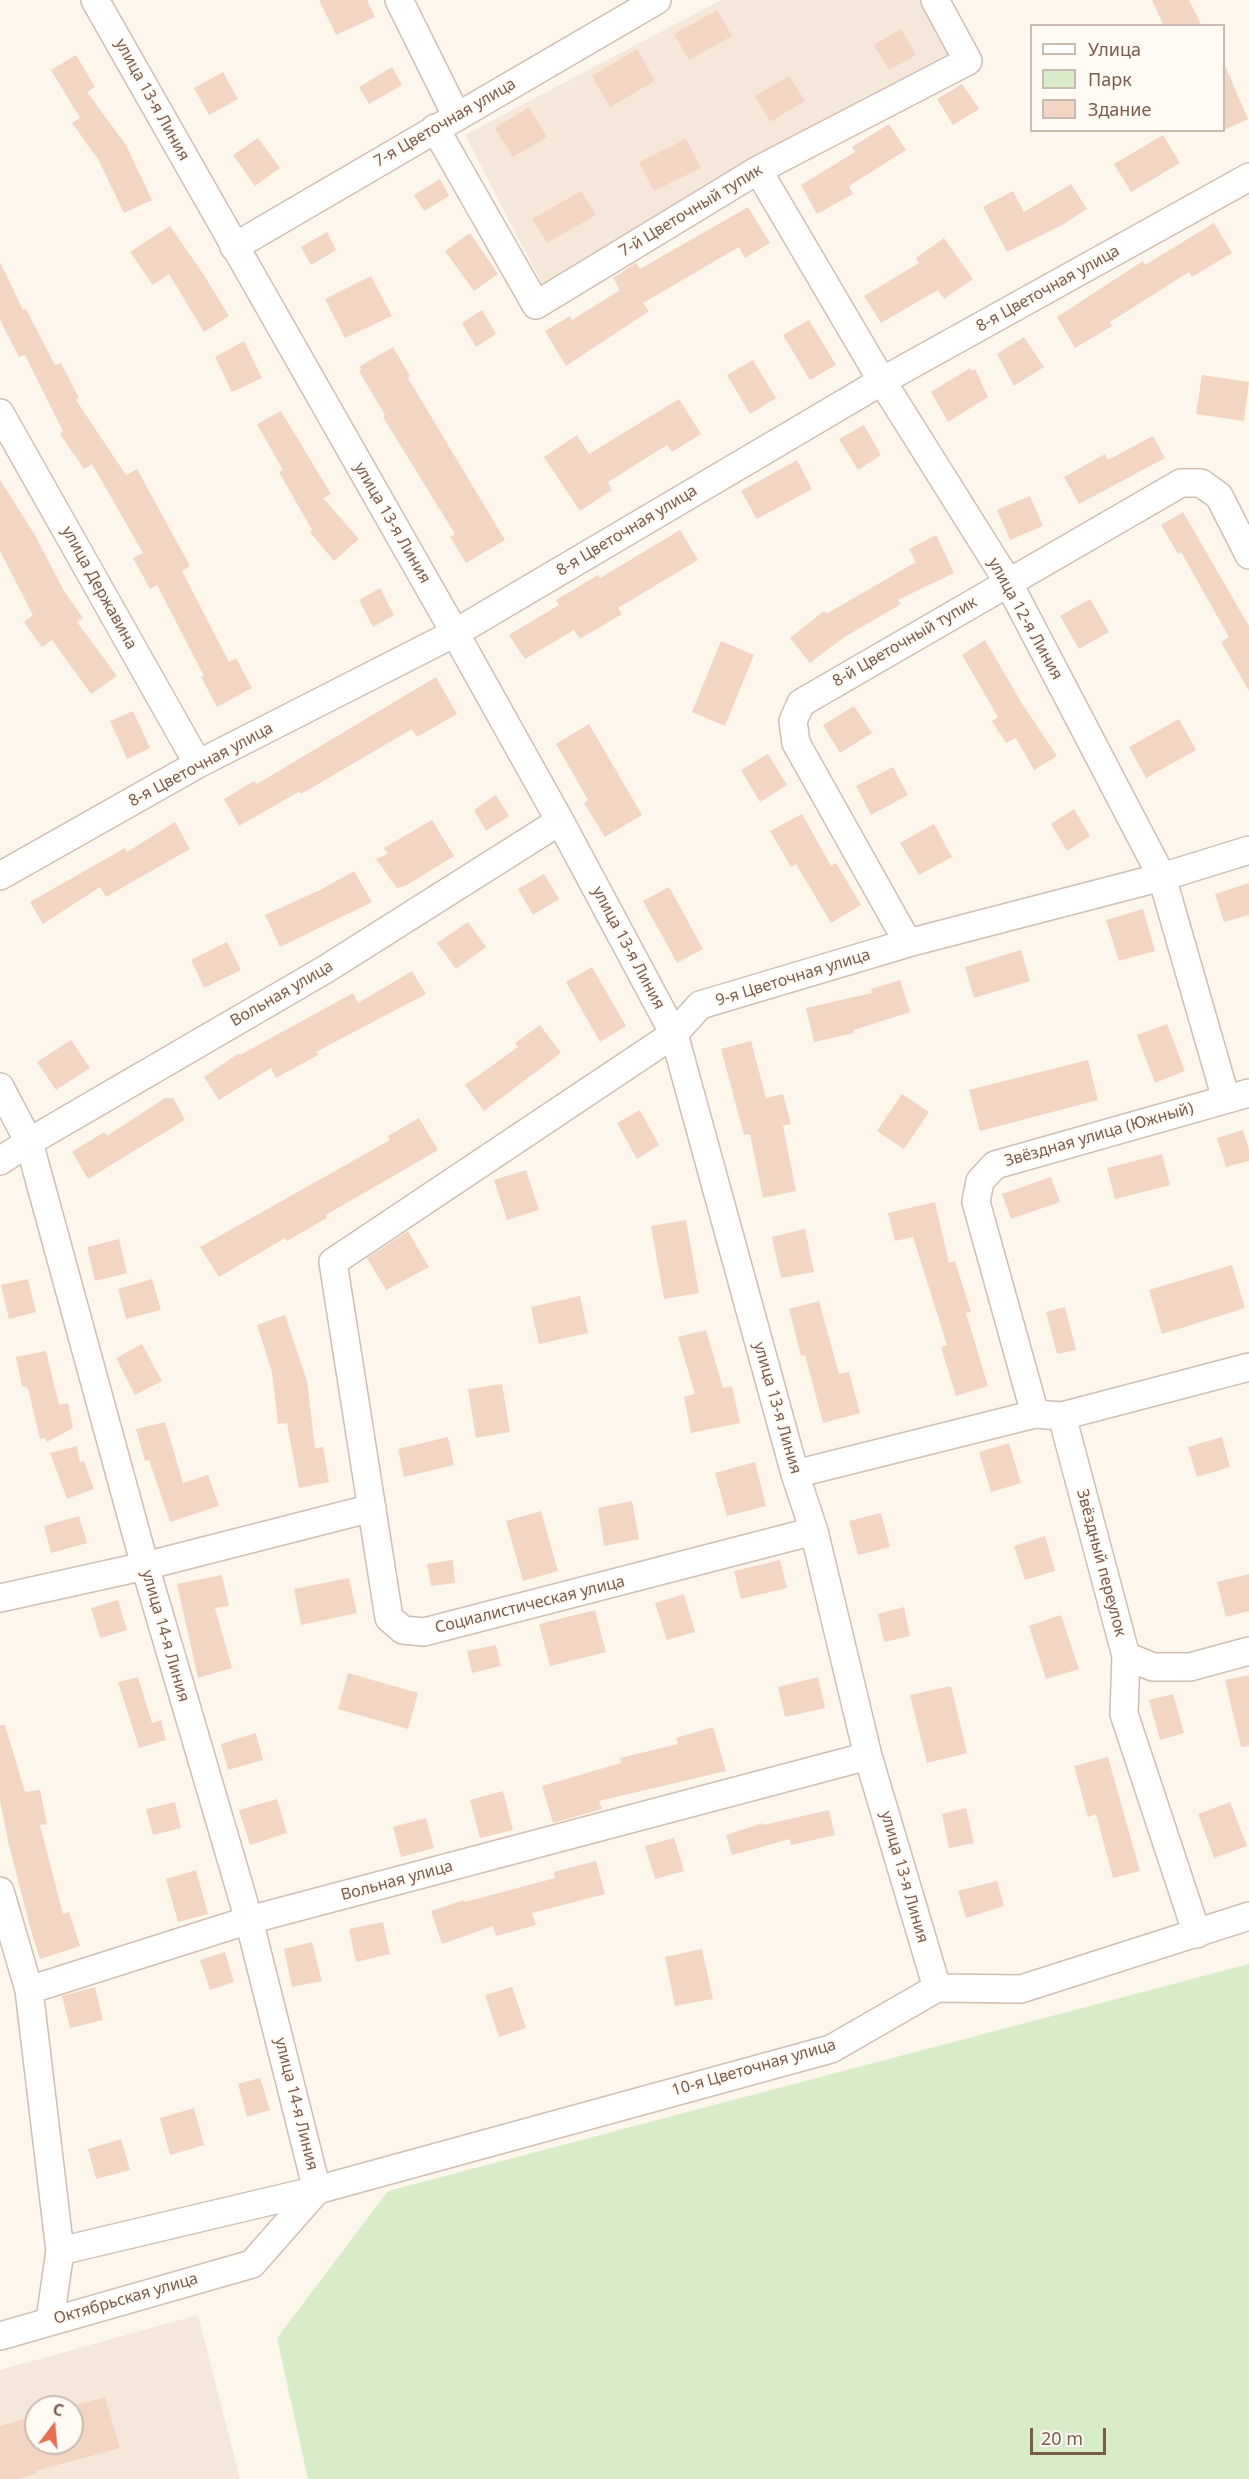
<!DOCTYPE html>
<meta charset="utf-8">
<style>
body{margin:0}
#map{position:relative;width:1249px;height:2479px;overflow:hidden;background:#fdf6ec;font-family:"Noto Sans",sans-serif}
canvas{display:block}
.legend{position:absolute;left:1030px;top:24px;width:195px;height:108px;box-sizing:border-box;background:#fffaf3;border:2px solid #cabbb1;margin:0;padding:8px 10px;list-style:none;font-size:18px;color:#7a5c4d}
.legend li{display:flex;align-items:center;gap:12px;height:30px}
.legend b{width:30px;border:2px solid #cabbb1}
.north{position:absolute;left:24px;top:2395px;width:60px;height:60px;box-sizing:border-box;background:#fffaf3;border:2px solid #cabbb1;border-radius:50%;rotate:16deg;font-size:16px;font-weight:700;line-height:24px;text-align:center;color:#7a5c4d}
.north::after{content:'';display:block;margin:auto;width:21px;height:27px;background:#e76f51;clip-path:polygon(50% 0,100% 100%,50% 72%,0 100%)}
.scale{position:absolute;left:1030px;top:2428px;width:76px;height:27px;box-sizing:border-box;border:3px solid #7a5c4d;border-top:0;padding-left:8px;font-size:18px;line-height:21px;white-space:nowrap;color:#7a5c4d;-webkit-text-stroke:4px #fffaf3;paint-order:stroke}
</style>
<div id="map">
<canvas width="1249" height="2479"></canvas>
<ul class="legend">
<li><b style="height:8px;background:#fff"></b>Улица</li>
<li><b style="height:16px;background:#d8ecc9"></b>Парк</li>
<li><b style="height:16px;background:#f3d5c3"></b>Здание</li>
</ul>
<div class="north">С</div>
<div class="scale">20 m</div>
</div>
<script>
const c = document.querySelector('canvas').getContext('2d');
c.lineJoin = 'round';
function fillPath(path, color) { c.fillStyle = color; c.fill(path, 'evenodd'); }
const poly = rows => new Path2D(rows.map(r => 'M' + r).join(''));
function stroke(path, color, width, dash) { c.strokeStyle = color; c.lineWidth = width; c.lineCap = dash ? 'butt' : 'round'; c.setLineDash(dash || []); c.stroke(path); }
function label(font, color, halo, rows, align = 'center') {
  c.font = font + ' "Noto Sans",sans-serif'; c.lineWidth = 4.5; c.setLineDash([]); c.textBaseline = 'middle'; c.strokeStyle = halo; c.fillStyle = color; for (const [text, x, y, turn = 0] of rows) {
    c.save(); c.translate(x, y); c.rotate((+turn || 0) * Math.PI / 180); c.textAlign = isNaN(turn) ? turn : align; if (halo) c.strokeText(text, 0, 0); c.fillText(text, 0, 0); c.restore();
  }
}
fillPath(poly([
 [721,0,919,0,950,54,544,288,465,135],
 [198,2315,240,2479,0,2479,0,2370],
 [36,2407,72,2407,72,2443,36,2443]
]), '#f5e8da');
fillPath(poly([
 [1249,1964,1249,2479,308,2479,277,2338,388,2191]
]), '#d8ecc9');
fillPath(poly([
 [319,0,367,0,375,17,336,35],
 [1152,0,1189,0,1202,26,1164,26],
 [717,10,732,36,689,60,674,34],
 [901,29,916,55,889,70,874,45],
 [637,49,655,81,610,107,592,76],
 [76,55,95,87,87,92,126,145,152,200,124,213,98,159,72,123,80,118,51,70],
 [1224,63,1248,119,1224,130],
 [392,67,402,85,369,104,359,87],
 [223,72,238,99,209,115,194,88],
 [789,76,805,101,770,122,755,96],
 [962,84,979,109,953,125,937,99],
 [529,107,547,137,513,157,495,128],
 [889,124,906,150,849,186,853,194,817,214,801,185,855,152,852,147],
 [1163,135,1180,163,1131,192,1114,164],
 [258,138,280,168,255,186,233,155],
 [686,139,701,168,654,191,639,162],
 [440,179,449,196,424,211,414,195],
 [1071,184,1087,209,1062,225,1007,252,983,207,1013,191,1024,212],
 [581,191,596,215,547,243,532,219],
 [748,207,770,243,745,258,739,247,643,303,649,311,566,366,545,331,570,316,572,320,620,290,613,278,636,263,640,269],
 [1214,223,1232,253,1192,277,1189,272,1110,322,1112,326,1075,348,1057,317,1143,261,1145,265],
 [170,226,204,275,229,316,204,332,169,274,153,285,130,252],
 [327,232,336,250,311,265,301,247],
 [470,233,498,274,474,291,445,251],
 [944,238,973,279,944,299,938,290,881,323,864,296,919,263,916,258],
 [0,262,23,310,26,309,55,365,61,363,79,398,76,400,126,475,137,469,190,566,182,571,229,662,236,658,252,688,217,707,201,677,204,676,157,585,150,589,133,558,143,553,92,464,84,469,60,434,63,431,25,355,19,357,0,320],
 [371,276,392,316,345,338,325,299],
 [482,310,496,334,476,347,462,323],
 [809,320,836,365,810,380,783,335],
 [1024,337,1044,367,1014,386,997,354],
 [244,341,262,378,232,392,215,357],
 [393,347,410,376,408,378,505,540,466,563,450,537,455,534,383,417,385,415,359,371,361,370,360,366],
 [753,360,776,398,750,414,727,375],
 [970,368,972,371,975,369,988,397,948,422,931,392],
 [1202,375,1249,382,1244,421,1196,414],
 [679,399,701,434,672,452,667,445,608,482,612,490,580,511,544,457,577,435,589,454],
 [281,411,331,494,323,498,359,539,334,561,310,532,312,530,279,472,283,470,257,424],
 [864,425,881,455,858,470,839,439],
 [1153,436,1165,458,1079,504,1064,477,1105,454,1108,460],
 [797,460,812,489,757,519,741,491],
 [0,480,35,535,64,591,83,618,77,622,117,676,91,694,52,640,42,647,24,622,33,615,0,551],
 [1030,496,1043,526,1010,540,997,510],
 [1183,512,1249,626,1249,691,1221,642,1229,637,1181,552,1178,554,1161,525],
 [680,530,698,560,618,608,622,614,580,639,574,630,525,659,509,635,559,605,556,600,598,575,600,578],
 [936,535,954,573,898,600,901,604,843,638,810,663,790,638,824,611,826,614,916,562,909,549],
 [380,588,394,615,373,627,359,600],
 [1090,599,1109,632,1079,649,1060,616],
 [985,640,1021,702,1057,756,1034,770,1016,738,1006,743,992,721,998,717,962,655],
 [721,641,754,655,725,726,692,712],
 [436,677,457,714,417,737,412,729,301,794,300,791,239,826,224,799,254,781,257,784],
 [854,706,872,733,840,753,823,725],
 [133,711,150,748,127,759,110,721],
 [1179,719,1196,750,1146,778,1129,747],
 [589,724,642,815,605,837,584,803,588,800,556,744],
 [768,754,787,785,760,802,741,770],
 [893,767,908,795,871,815,856,786],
 [496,795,509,816,486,831,474,810],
 [1074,809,1090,836,1067,851,1051,824],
 [802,814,831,866,836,863,861,905,831,923,796,864,791,867,770,831],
 [432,820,454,856,407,885,397,888,376,859,388,854,384,848],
 [175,822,190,849,106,897,100,887,43,924,30,902,125,848,127,852],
 [934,824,952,857,919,875,900,843],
 [354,871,372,902,280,947,265,915,322,889],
 [544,874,559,899,533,915,518,889],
 [1249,883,1249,915,1224,922,1215,894],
 [669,887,703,949,677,963,643,901],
 [1143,909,1155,951,1119,961,1106,920],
 [468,922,486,947,456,969,437,943],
 [227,942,241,970,204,988,191,960],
 [1021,950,1030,981,974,998,965,967],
 [592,967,626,1026,600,1042,566,982],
 [412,971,426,994,316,1052,318,1055,276,1078,271,1068,219,1100,204,1077,239,1053,240,1055,353,993,358,1003],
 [900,980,910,1012,854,1030,854,1033,814,1042,806,1008,872,993,871,989],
 [1167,1024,1185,1071,1155,1083,1137,1035],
 [540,1025,561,1053,484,1111,465,1085,518,1047,515,1043],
 [71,1040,90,1068,56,1090,37,1062],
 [751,1041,766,1098,783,1094,791,1124,783,1126,796,1191,763,1198,750,1134,744,1135,721,1049],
 [1088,1060,1098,1100,980,1131,969,1090],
 [902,1094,929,1112,904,1149,877,1131],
 [165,1098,173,1098,185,1120,88,1179,72,1152,104,1132,107,1136],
 [640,1110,659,1145,637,1159,617,1123],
 [419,1118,438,1150,326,1215,327,1218,287,1241,285,1238,219,1277,200,1247,390,1140,388,1136],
 [1243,1130,1249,1150,1249,1161,1226,1167,1217,1138],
 [1162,1154,1170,1185,1115,1199,1107,1168],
 [526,1170,539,1210,507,1220,494,1180],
 [1051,1177,1060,1202,1011,1219,1002,1194],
 [935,1202,949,1263,955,1261,971,1312,966,1313,988,1386,956,1396,941,1347,947,1345,913,1237,895,1241,888,1213],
 [686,1220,699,1293,664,1299,651,1226],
 [805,1229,814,1272,781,1278,772,1237],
 [408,1231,429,1267,386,1290,367,1258],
 [119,1239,127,1273,95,1281,87,1247],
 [1232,1265,1245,1308,1162,1334,1149,1290],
 [28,1279,36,1312,9,1319,1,1285],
 [152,1279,161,1310,126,1319,118,1289],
 [580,1296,588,1333,539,1344,531,1307],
 [819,1301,839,1374,849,1372,860,1413,823,1423,805,1355,801,1356,789,1309],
 [1065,1307,1076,1350,1057,1354,1046,1312],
 [285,1315,307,1381,315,1448,323,1447,329,1482,299,1488,287,1423,278,1424,272,1372,257,1325],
 [706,1330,723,1388,732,1386,740,1423,691,1433,684,1397,695,1394,678,1337],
 [142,1344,162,1381,135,1395,116,1358],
 [46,1351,59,1405,68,1403,73,1428,47,1442,45,1438,40,1439,28,1388,22,1386,16,1357],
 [502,1384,510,1432,476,1438,468,1389],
 [165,1422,183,1483,208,1475,219,1506,170,1522,149,1460,145,1461,136,1429],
 [448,1437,454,1465,404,1477,398,1449],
 [1222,1437,1230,1467,1197,1477,1188,1447],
 [1009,1443,1021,1483,991,1492,979,1452],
 [77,1446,80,1462,84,1461,94,1489,67,1499,50,1453],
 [755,1462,766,1506,727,1516,715,1473],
 [632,1501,639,1539,604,1546,598,1508],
 [541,1511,558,1571,523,1581,506,1521],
 [881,1513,890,1547,858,1555,849,1521],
 [79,1516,87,1543,51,1553,44,1526],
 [1045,1536,1055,1571,1025,1580,1014,1546],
 [453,1560,455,1583,431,1586,427,1564],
 [780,1560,787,1588,741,1599,734,1571],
 [1249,1574,1249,1611,1226,1617,1217,1582],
 [222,1575,229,1606,215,1608,232,1668,198,1678,177,1584],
 [349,1578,357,1613,301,1625,294,1589],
 [684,1594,695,1632,667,1640,655,1603],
 [118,1600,127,1630,100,1638,91,1608],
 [904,1607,910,1636,884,1642,878,1614],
 [595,1610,606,1652,550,1666,539,1624],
 [1061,1615,1079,1669,1046,1679,1029,1626],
 [496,1645,501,1666,472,1673,467,1651],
 [348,1673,418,1693,408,1729,338,1709],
 [1249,1675,1249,1746,1241,1747,1225,1680],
 [138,1677,152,1723,161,1720,166,1740,139,1748,118,1682],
 [818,1677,825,1708,785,1717,778,1687],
 [951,1686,967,1753,927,1763,910,1695],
 [1173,1694,1184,1733,1160,1740,1149,1700],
 [0,1725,5,1725,25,1792,40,1790,47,1824,40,1825,63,1914,69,1912,80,1946,40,1959,30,1927,8,1841,0,1800],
 [713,1727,726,1771,599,1801,602,1809,553,1823,542,1786,621,1763,620,1758,678,1744,676,1738],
 [256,1733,263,1760,228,1770,221,1744],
 [1108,1757,1140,1871,1113,1878,1096,1814,1088,1817,1074,1766],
 [503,1791,513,1830,480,1838,470,1800],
 [277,1799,287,1833,250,1845,239,1810],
 [175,1802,181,1828,153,1835,146,1809],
 [1230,1802,1247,1846,1214,1858,1198,1814],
 [966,1808,974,1843,949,1848,942,1814],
 [829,1810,835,1835,791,1845,790,1839,732,1855,726,1835,763,1823,764,1825],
 [426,1818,434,1848,401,1857,393,1827],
 [674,1838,684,1871,655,1879,645,1846],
 [596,1861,605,1894,532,1913,536,1925,496,1936,493,1926,442,1944,431,1911,464,1900,465,1902,555,1878,554,1872],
 [196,1870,208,1914,178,1922,166,1879],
 [997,1881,1004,1906,966,1918,958,1891],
 [383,1922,390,1954,356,1962,349,1929],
 [312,1942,322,1981,292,1987,284,1949],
 [702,1949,713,1999,675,2006,665,1957],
 [225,1952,234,1982,210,1990,200,1960],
 [95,1987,103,2020,70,2028,62,1996],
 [512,1987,526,2028,499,2037,485,1995],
 [260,2078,270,2110,247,2117,238,2084],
 [194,2108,204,2145,170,2155,160,2118],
 [121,2139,130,2170,96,2179,88,2149],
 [105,2397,120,2448,36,2471,36,2474,19,2479,0,2479,0,2426,36,2416,36,2443,72,2443,72,2407,69,2407]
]), '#f3d5c3');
const minor = poly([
 [95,0,455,633,560,821,674,1034,795,1474,814,1531,868,1756,937,1988],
 [399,0,457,117],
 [435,128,536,305,758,170,968,61,935,0],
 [758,170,882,381,1008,582,1162,877,1226,1099],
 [234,247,657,0],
 [0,413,198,764],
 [0,876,198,764,455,633,882,381,1249,177],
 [908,943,796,743,793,721,801,703,1181,483,1201,483,1219,496,1249,555],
 [0,1087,29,1142,145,1566,249,1920,317,2190],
 [0,1161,29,1142,326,969,560,821],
 [1035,1414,976,1202,980,1181,995,1165,1249,1093],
 [1062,1416,1126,1656,1153,1667,1190,1667,1249,1651],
 [795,1474,1035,1414,1062,1416,1249,1367],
 [814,1531,424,1632,403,1630,389,1618,333,1262,674,1034,700,1005,908,943,1162,877,1249,850],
 [0,1598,145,1566,372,1508],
 [1126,1656,1124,1714,1197,1934],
 [0,1891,29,1990,249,1920,868,1756],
 [29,1990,60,2251,50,2320],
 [60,2251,317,2190,831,2049,937,1988,1021,1989,1249,1916],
 [0,2336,252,2264,317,2190]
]);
stroke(minor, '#d1beb0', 30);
stroke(minor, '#fff', 27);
label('16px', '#7a5c4d', '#fffaf3', [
 ["улица 13-я Линия",152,100,61],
 ["7-я Цветочная улица",445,123,-30],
 ["7-й Цветочный тупик",691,211,-31],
 ["8-я Цветочная улица",1048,289,-29],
 ["улица 13-я Линия",392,523,60],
 ["8-я Цветочная улица",627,531,-31],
 ["улица Державина",99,588,61],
 ["улица 12-я Линия",1025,619,61],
 ["8-й Цветочный тупик",905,642,-30],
 ["8-я Цветочная улица",201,765,-28],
 ["улица 13-я Линия",628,948,62],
 ["9-я Цветочная улица",793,978,-17],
 ["Вольная улица",282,994,-30],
 ["Звёздная улица (Южный)",1099,1135,-16],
 ["улица 13-я Линия",777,1408,74],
 ["Звёздный переулок",1101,1563,75],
 ["Социалистическая улица",530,1605,-14],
 ["улица 14-я Линия",165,1636,74],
 ["улица 13-я Линия",904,1877,74],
 ["Вольная улица",397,1881,-15],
 ["10-я Цветочная улица",754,2068,-16],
 ["улица 14-я Линия",296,2104,76],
 ["Октябрьская улица",126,2299,-16]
]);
</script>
